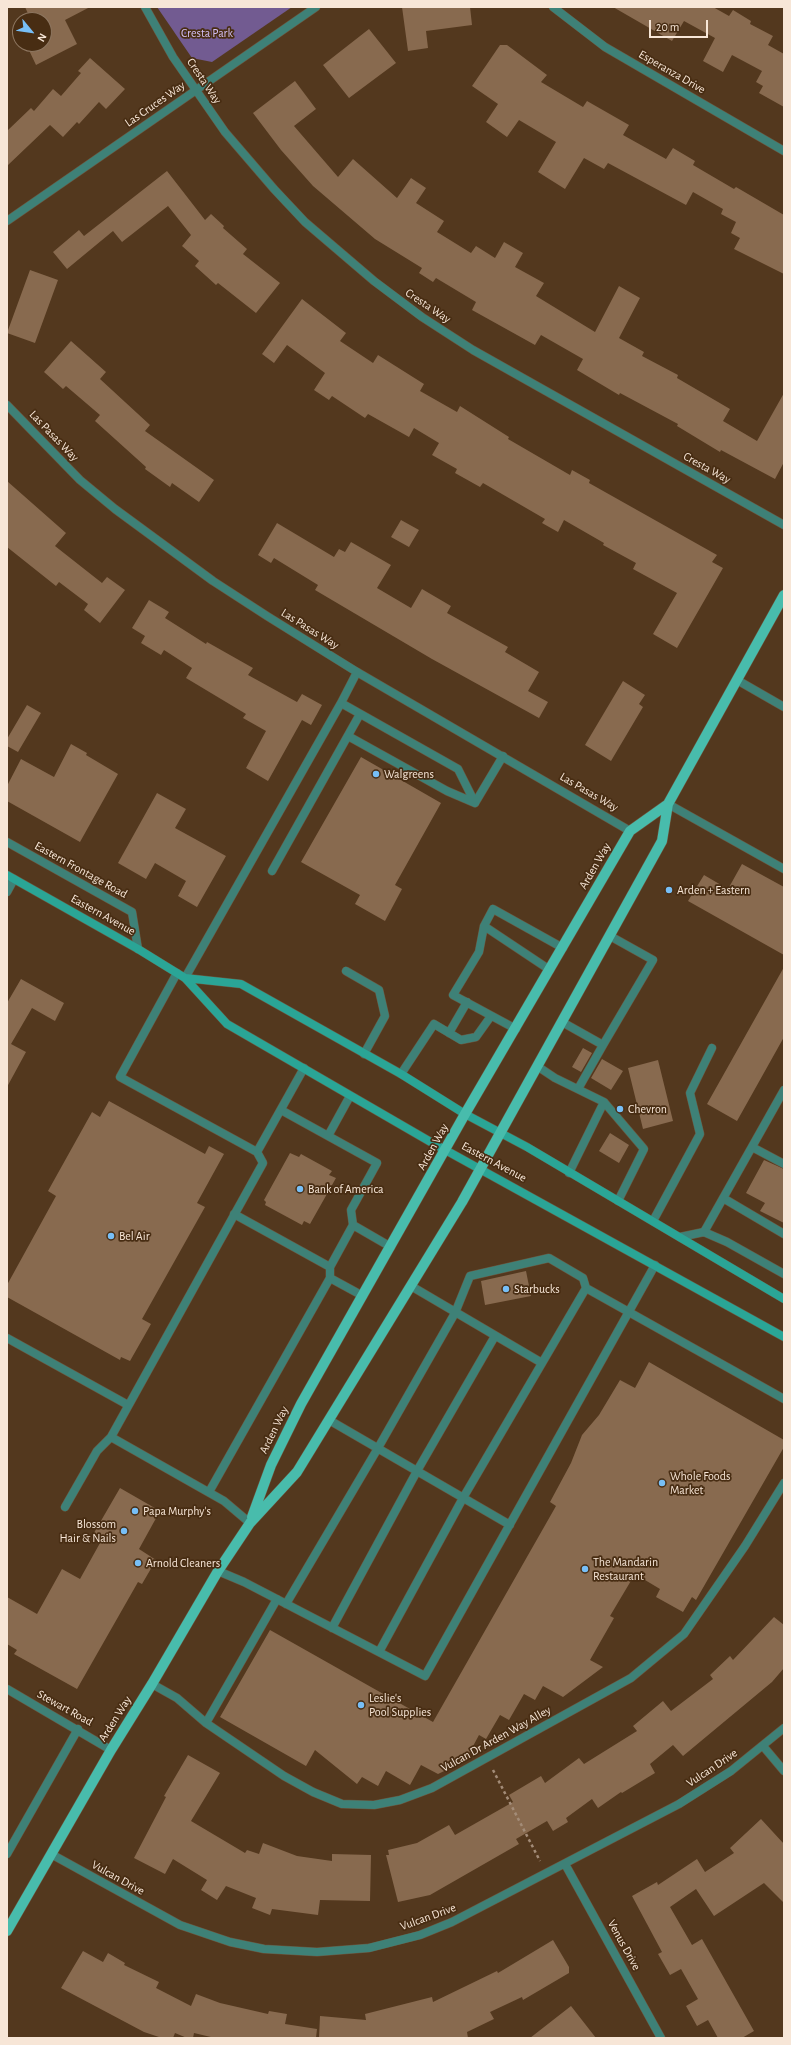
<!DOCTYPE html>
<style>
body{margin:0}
#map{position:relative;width:791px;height:2045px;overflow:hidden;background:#53381e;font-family:"Alegreya Sans",sans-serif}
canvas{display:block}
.frame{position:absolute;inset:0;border:8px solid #f7e6d7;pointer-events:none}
.north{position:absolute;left:12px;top:12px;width:40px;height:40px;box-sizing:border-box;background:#482d13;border:1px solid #8e7761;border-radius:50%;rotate:119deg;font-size:11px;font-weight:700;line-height:16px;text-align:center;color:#f7e6d7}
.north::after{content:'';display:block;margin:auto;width:14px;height:18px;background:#77bff7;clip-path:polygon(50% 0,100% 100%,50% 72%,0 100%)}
.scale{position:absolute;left:649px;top:20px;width:59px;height:18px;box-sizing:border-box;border:2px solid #f7e6d7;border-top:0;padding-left:5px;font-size:12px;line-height:14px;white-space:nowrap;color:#f7e6d7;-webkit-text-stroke:3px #482d13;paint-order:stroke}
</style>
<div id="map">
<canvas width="791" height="2045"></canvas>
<div class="frame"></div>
<div class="north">N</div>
<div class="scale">20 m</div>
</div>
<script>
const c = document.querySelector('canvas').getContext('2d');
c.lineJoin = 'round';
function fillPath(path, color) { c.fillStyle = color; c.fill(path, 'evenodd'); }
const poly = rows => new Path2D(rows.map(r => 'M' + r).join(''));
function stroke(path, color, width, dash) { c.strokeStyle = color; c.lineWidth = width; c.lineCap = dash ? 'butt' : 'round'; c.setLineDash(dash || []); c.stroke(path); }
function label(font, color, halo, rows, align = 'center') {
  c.font = font + ' "Alegreya Sans",sans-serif'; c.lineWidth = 3.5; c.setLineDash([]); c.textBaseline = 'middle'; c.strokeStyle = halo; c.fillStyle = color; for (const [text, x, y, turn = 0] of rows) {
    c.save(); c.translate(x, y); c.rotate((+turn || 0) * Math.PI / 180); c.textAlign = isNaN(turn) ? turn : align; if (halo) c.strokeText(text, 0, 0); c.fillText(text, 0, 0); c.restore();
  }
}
fillPath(poly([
 [157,7,292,7,212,62,192,58]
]), '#725b91');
fillPath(poly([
 [25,7,90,7,65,20,77,44,36,65,27,46,31,44,44,44,44,20,31,20],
 [402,7,470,7,472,25,426,31,428,48,408,51],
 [613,7,713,7,729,16,733,10,751,21,750,24,773,36,768,45,784,54,784,107,759,93,763,86,756,82,762,71,732,55,723,72,703,61,715,38,684,21,672,41],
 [369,29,396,63,349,98,323,65],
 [500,45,507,45,547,75,541,82,583,107,587,101,629,125,623,135,666,159,673,148,695,161,693,165,734,189,736,187,784,215,784,274,734,249,740,238,731,233,736,222,721,214,723,209,693,192,686,205,608,163,604,169,584,158,565,189,538,172,556,142,519,120,507,137,486,122,498,104,472,86],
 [90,58,125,89,106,109,99,102,79,124,77,122,63,137,50,125,7,166,7,131,31,108,34,111,53,89,61,96,81,73,78,71],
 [295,81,316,109,294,126,338,177,353,159,397,198,411,178,426,188,416,203,444,221,437,232,471,253,476,246,495,258,504,242,523,253,515,267,544,283,536,296,595,332,619,286,640,298,619,338,644,352,642,356,678,375,677,378,730,409,723,421,757,441,784,393,784,462,775,479,721,450,720,452,677,426,678,424,620,393,619,395,577,370,583,359,541,335,535,345,472,310,476,302,436,278,433,282,419,273,422,268,375,239,313,186,281,150,253,113],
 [167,171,205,220,211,214,224,226,223,228,247,249,243,254,280,283,256,313,218,283,216,285,195,266,199,261,182,246,191,235,168,206,122,242,113,231,67,269,53,252,79,230,84,236],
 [30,270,58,280,35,343,7,333],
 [302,299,346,333,340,341,373,363,378,355,424,384,420,391,457,412,460,406,509,437,508,439,570,475,572,470,590,480,589,483,717,555,712,562,723,568,677,648,653,634,677,593,633,569,636,563,603,545,604,543,564,520,558,532,542,523,545,519,483,483,480,487,455,473,457,469,432,455,439,443,414,428,409,437,368,414,365,418,332,396,329,400,314,390,325,373,287,345,274,363,262,354],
 [71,341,106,372,100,379,150,425,145,431,214,480,199,502,172,483,170,487,145,469,146,467,95,421,100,415,66,386,63,389,44,372],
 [7,481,66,533,55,546,102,583,107,577,125,590,100,623,84,610,88,604,59,582,56,586,7,547],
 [401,520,419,530,409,547,391,537],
 [277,523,334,557,339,549,345,552,351,542,391,565,377,588,411,608,422,589,451,606,447,613,508,647,505,652,539,672,528,691,548,702,539,718,432,659,315,590,318,585,274,558,271,563,258,555],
 [149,600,169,612,165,618,206,644,207,642,253,668,248,675,297,702,302,694,322,705,311,725,302,720,268,781,246,768,266,731,243,718,246,714,186,678,192,668,164,650,161,655,141,643,145,636,132,628],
 [623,681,645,695,639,704,643,707,611,761,585,745],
 [27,705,41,713,18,752,7,746,7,739],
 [71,744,87,753,86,755,118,774,80,842,7,801,7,786,21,759,54,777],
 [361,757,441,803,395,885,402,889,385,921,355,904,360,895,301,862],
 [157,793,186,809,175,828,226,856,197,907,178,896,186,881,155,863,146,879,118,863],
 [742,864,784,887,784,955,688,901,704,875,728,889],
 [784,967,784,1037,737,1121,707,1104],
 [21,979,64,1003,55,1021,32,1008,11,1044,26,1052,7,1087,7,1003],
 [583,1048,592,1053,581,1072,572,1067],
 [602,1059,623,1071,611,1090,591,1078],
 [658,1060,673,1121,643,1129,628,1068],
 [109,1101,205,1154,209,1146,224,1154,197,1203,205,1207,142,1319,151,1324,130,1361,121,1357,120,1360,7,1297,7,1285,56,1196,48,1191,92,1112,100,1117],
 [610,1133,629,1145,619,1163,599,1151],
 [290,1153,299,1157,301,1154,332,1171,329,1175,336,1178,310,1224,304,1221,302,1225,265,1205,266,1202,264,1200],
 [764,1160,784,1169,784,1223,760,1211,765,1203,746,1193],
 [526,1271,531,1296,485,1305,481,1281],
 [649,1362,784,1440,784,1447,696,1600,692,1597,683,1612,656,1597,660,1589,635,1574,610,1616,614,1618,590,1660,603,1667,563,1697,543,1686,535,1700,524,1694,509,1720,500,1715,486,1739,479,1735,465,1761,438,1774,421,1765,410,1785,386,1771,378,1786,362,1777,357,1784,315,1750,306,1766,220,1717,270,1630,433,1722,556,1506,550,1502,571,1463,582,1435,599,1415,620,1380,635,1388],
 [120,1488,160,1511,139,1549,156,1560,142,1584,138,1582,77,1689,14,1654,17,1650,7,1644,7,1597,37,1614,62,1569,80,1579,100,1543,91,1538],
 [774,1617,784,1625,784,1668,772,1682,683,1756,673,1745,650,1764,655,1773,622,1793,621,1792,598,1808,592,1799,566,1818,568,1822,553,1831,547,1821,516,1839,519,1844,430,1895,398,1902,386,1855,389,1855,388,1850,417,1843,449,1825,455,1835,513,1802,509,1795,541,1776,545,1783,579,1758,584,1764,637,1731,633,1726,663,1701,671,1711,713,1679,710,1675,730,1656,733,1660],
 [188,1755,220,1773,191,1821,245,1853,247,1850,259,1854,263,1843,297,1856,332,1861,332,1854,371,1855,370,1901,320,1900,318,1915,272,1909,270,1915,252,1908,256,1898,226,1886,217,1900,201,1890,207,1880,173,1859,165,1874,134,1858,166,1797,164,1796],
 [761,1819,784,1844,784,1903,764,1883,714,1916,696,1889,670,1907,692,1945,702,1939,754,2031,742,2038,718,2038,708,2020,697,2026,686,2006,698,1999,681,1969,670,1975,658,1954,662,1952,632,1896,657,1882,658,1885,697,1859,705,1872,734,1853,730,1848],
 [553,1940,569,1967,569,1973,523,2000,522,1997,490,2012,494,2019,467,2032,468,2038,319,2038,320,2016,366,2020,365,2014,432,1997,433,2002,497,1971,498,1973],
 [83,1951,103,1962,108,1953,125,1963,124,1965,159,1982,156,1988,191,2006,196,1994,220,2003,268,2014,269,2011,287,2014,285,2024,317,2029,316,2038,215,2038,194,2033,193,2038,187,2038,175,2033,173,2038,162,2038,144,2032,61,1988],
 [571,2006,596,2038,530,2038]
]), '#886a4f');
const lane = poly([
 [341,703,458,769,475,803],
 [348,736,447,791,475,803],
 [475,803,503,756],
 [668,804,784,869],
 [272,871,360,714],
 [484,926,550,970],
 [346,971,379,990,385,1016,364,1054],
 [177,973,120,1077,257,1152],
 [185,978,341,703,357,672],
 [562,1022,603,1045,653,960,610,936],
 [516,1029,453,995,479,952,484,926,493,909,563,948],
 [449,1033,467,1002],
 [537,1066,555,1078,604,1102,644,1149,618,1201],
 [401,1074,434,1024,461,1040,476,1037,491,1016],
 [578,1089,603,1045],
 [281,1110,377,1163,351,1210,353,1225],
 [328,1136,350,1096],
 [752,1147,784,1164],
 [569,1173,604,1102],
 [723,1198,784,1234],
 [653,1221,700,1134,690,1093,712,1048],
 [704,1232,784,1090],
 [330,1267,353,1225,391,1247],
 [330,1278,363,1296],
 [411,1286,542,1363],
 [7,1338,128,1405],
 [329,1420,510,1525],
 [111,1437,224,1501,250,1523],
 [209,1492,330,1278,330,1267,234,1214],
 [65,1507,97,1451,111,1437,263,1163,257,1152,304,1068],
 [218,1571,244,1582,425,1676,655,1265],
 [286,1604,378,1448,455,1313,470,1276,549,1258,583,1278,586,1288],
 [332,1628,417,1471,495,1336],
 [379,1652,463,1498,586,1288,784,1399],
 [152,1684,177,1698,206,1723,284,1776,313,1792,342,1804,374,1805,400,1800,432,1788,631,1678,684,1634,745,1546,784,1483],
 [206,1723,277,1599]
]);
const street = poly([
 [145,7,173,57,225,132,274,189,305,222,374,281,422,317,473,350,784,525],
 [553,7,605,47,784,151],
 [7,221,316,7],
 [7,405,80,480,115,509,213,581,267,616,357,672,630,831],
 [737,680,784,707],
 [7,842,132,912,138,949],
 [7,892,14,879],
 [680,1237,704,1232,727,1242,784,1274],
 [7,1689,111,1750],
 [763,1746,784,1771],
 [7,1854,78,1729],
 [51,1854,180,1925,230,1942,264,1949,317,1952,369,1948,420,1935,452,1922,679,1804,731,1771,784,1728],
 [565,1864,661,2038]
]);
const secondary = poly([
 [7,875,138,949,185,978,227,1024,429,1141,784,1337],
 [185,978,241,984,401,1074,465,1114,527,1147,784,1299]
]);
const primary = poly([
 [252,1517,271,1465,301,1404,465,1114,630,831,668,804],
 [7,1931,111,1750,152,1684,218,1571,250,1523,297,1472,462,1202,662,841,668,804,784,595]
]);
stroke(lane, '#6d543c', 9);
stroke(street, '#6d543c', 9);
stroke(secondary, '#6d543c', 9);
stroke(primary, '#6d543c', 11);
stroke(poly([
 [493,1770,540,1861]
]), '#a38c78', 2.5, [3, 3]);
stroke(lane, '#3e8177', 8);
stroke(street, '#3e8177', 8);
stroke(secondary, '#2aa596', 8);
stroke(primary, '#48bcac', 10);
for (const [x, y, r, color] of [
 [376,774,4,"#77bff7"],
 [669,890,4,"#77bff7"],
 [620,1109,4,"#77bff7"],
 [300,1189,4,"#77bff7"],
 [111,1236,4,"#77bff7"],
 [506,1289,4,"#77bff7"],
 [662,1483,4,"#77bff7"],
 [135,1511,4,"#77bff7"],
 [124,1531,4,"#77bff7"],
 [138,1563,4,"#77bff7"],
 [585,1569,4,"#77bff7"],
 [361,1705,4,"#77bff7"]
]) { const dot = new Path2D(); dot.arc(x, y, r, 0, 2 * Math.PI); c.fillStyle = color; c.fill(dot); stroke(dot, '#482d13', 1.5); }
label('12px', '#d3bef3', '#482d13', [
 ["Cresta Park",207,33]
]);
label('12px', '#f7e6d7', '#482d13', [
 ["Esperanza Drive",672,72,30],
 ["Cresta Way",204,81,56],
 ["Las Cruces Way",155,104,-35],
 ["Cresta Way",428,306,34],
 ["Las Pasas Way",54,436,46],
 ["Cresta Way",707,468,29],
 ["Las Pasas Way",310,629,32],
 ["Las Pasas Way",589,792,30],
 ["Arden Way",595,866,-60],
 ["Eastern Frontage Road",81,870,29],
 ["Eastern Avenue",103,915,29],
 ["Arden Way",433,1147,-61],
 ["Eastern Avenue",494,1162,28],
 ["Arden Way",274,1430,-64],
 ["Stewart Road",65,1708,29],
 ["Arden Way",115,1719,-58],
 ["Vulcan Dr Arden Way Alley",496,1739,-29],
 ["Vulcan Drive",712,1768,-34],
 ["Vulcan Drive",118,1878,29],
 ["Vulcan Drive",428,1917,-20],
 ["Venus Drive",624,1945,61]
]);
label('12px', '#f7e6d7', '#482d13', [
 ["Walgreens",384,774],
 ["Arden + Eastern",677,890],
 ["Chevron",628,1109],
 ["Bank of America",308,1189],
 ["Bel Air",119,1236],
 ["Starbucks",514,1289],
 ["Whole Foods",670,1476],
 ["Market",670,1490],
 ["Papa Murphy's",143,1511],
 ["Blossom",116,1524,"right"],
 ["Hair & Nails",116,1538,"right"],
 ["The Mandarin",593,1562],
 ["Restaurant",593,1576],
 ["Arnold Cleaners",146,1563],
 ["Leslie's",369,1698],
 ["Pool Supplies",369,1712]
], 'left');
</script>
